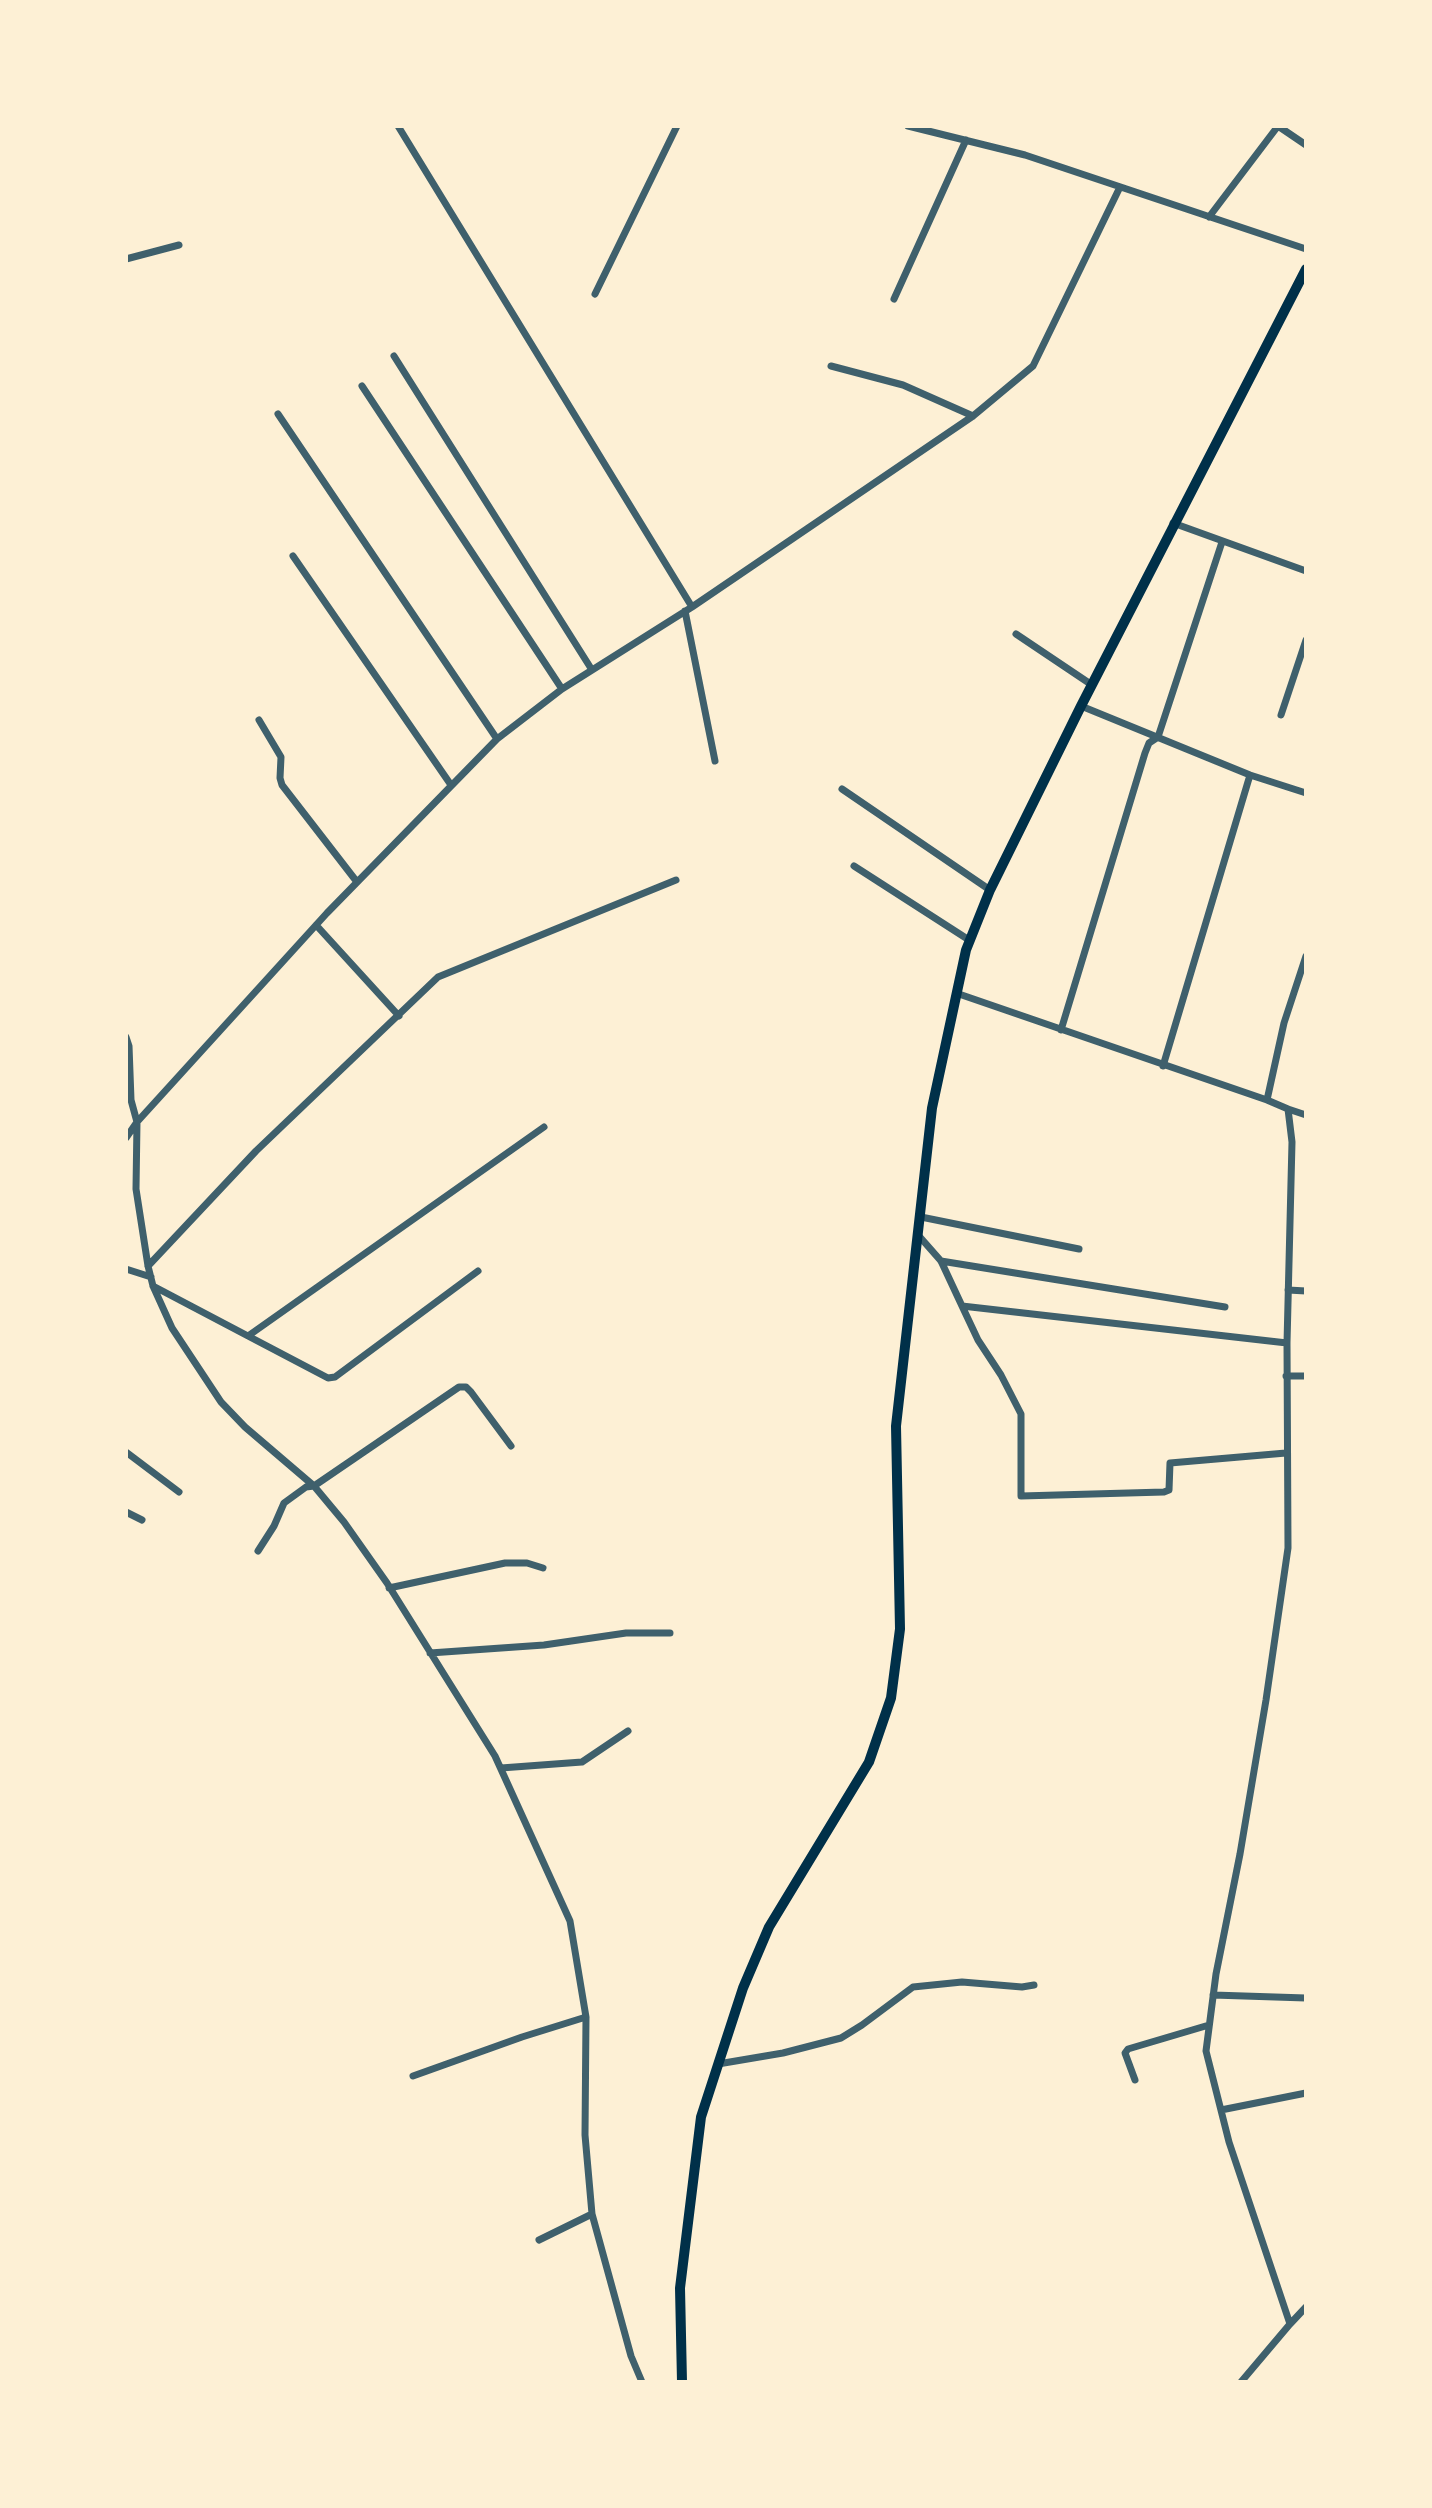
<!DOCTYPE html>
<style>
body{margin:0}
#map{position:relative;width:1432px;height:2508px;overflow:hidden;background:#fdf0d5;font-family:Montserrat,sans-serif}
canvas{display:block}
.frame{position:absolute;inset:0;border:128px solid #fdf0d5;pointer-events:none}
</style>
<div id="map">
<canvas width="1432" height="2508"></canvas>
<div class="frame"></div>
</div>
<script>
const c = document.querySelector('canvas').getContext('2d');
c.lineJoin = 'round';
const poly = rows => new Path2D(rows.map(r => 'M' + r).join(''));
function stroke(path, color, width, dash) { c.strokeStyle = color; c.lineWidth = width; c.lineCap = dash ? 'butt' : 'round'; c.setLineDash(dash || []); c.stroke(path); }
stroke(poly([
 [398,126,692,607],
 [908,126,1025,155,1306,249],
 [1278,126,1306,145],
 [1209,217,1278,126],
 [126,259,179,245],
 [595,294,677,126],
 [894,299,966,140],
 [394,356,592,670],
 [831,366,903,385,973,416],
 [362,386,562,689],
 [278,414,497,739],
 [1173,523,1306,571],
 [293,556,451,785],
 [685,611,715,761],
 [1016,634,1092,685],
 [1081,706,1250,775,1306,793],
 [1281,715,1306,640],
 [259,720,281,757,280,778,282,785,357,882],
 [842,789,990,890],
 [854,866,969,940],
 [316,925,399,1016],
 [956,993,1267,1100,1284,1023,1306,956],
 [1061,1030,1145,753,1149,743,1158,737,1222,542],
 [126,1037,129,1046,131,1100,137,1122,136,1189,148,1266,153,1286,172,1328,221,1402,245,1427,314,1486,344,1522,387,1583,495,1756,570,1921,586,2017,585,2135,592,2214,631,2356,642,2382],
 [1163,1066,1250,775],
 [1288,1109,1306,1115],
 [126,1138,137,1122,327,913,497,739,562,689,692,607,973,416,1033,366,1120,187],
 [921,1217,1079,1249],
 [919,1236,941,1261,962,1306,1287,1343],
 [941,1261,1225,1307],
 [148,1266,256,1151,438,977,676,880],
 [126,1269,151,1277],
 [153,1286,248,1336,544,1127],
 [1288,1290,1306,1291],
 [962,1306,978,1340,1001,1375,1021,1414,1021,1496,1164,1492,1169,1490,1170,1463,1286,1453],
 [248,1336,328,1378,335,1377,478,1271],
 [1286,1376,1306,1376],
 [126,1452,179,1492],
 [126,1512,142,1520],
 [258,1551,274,1526,284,1503,306,1487,314,1486,459,1387,466,1387,471,1392,511,1446],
 [389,1588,505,1563,527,1563,543,1568],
 [430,1653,544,1645,626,1633,670,1633],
 [501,1768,582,1762,628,1731],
 [1213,1995,1306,1998],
 [718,2064,783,2053,841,2038,862,2025,913,1987,962,1982,1022,1987,1034,1985],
 [413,2076,522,2037,586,2017],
 [1135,2080,1125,2053,1128,2049,1209,2025],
 [1221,2110,1306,2093],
 [539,2240,592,2214],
 [1290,2324,1306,2307],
 [1241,2382,1290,2324,1229,2142,1206,2051,1216,1974,1240,1854,1266,1700,1288,1548,1287,1343,1292,1142,1288,1109,1267,1100]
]), '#3f606c', 7);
stroke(poly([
 [682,2382,680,2288,701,2117,743,1988,769,1927,869,1762,891,1698,900,1629,896,1426,932,1108,966,950,990,890,1081,706,1306,269]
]), '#003049', 10);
</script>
